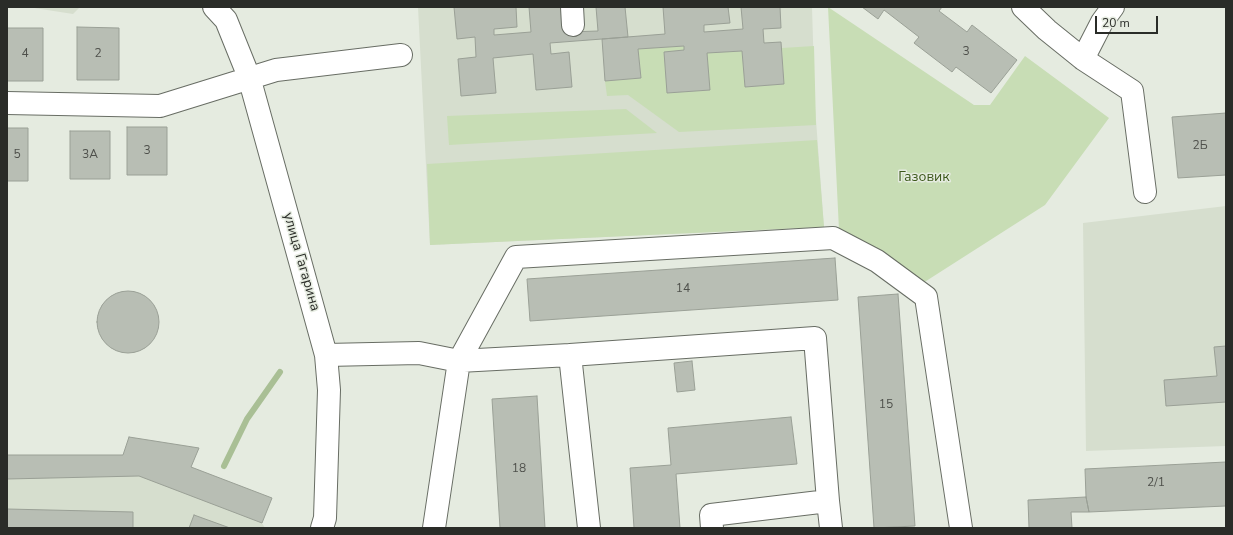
<!DOCTYPE html>
<meta charset="utf-8">
<style>
body{margin:0}
#map{position:relative;width:1233px;height:535px;overflow:hidden;background:#e5ebe0;font-family:"Nunito Sans",sans-serif}
canvas{display:block}
.frame{position:absolute;inset:0;border:8px solid #2a2c28;pointer-events:none}
.scale{position:absolute;left:1095px;top:16px;width:63px;height:18px;box-sizing:border-box;border:2px solid #2a2c28;border-top:0;padding-left:5px;font-size:12px;line-height:14px;white-space:nowrap;color:#2a2c28;-webkit-text-stroke:3px #e5ebe0;paint-order:stroke}
</style>
<div id="map">
<canvas width="1233" height="535"></canvas>
<div class="frame"></div>
<div class="scale">20 m</div>
</div>
<script>
const c = document.querySelector('canvas').getContext('2d');
c.lineJoin = 'round';
function fillPath(path, color) { c.fillStyle = color; c.fill(path, 'evenodd'); }
const poly = rows => new Path2D(rows.map(r => 'M' + r).join(''));
function stroke(path, color, width, dash) { c.strokeStyle = color; c.lineWidth = width; c.lineCap = dash ? 'butt' : 'round'; c.setLineDash(dash || []); c.stroke(path); }
function label(font, color, halo, rows, align = 'center') {
  c.font = font + ' "Nunito Sans",sans-serif'; c.lineWidth = 3; c.setLineDash([]); c.textBaseline = 'middle'; c.strokeStyle = halo; c.fillStyle = color; for (const [text, x, y, turn = 0] of rows) {
    c.save(); c.translate(x, y); c.rotate((+turn || 0) * Math.PI / 180); c.textAlign = isNaN(turn) ? turn : align; if (halo) c.strokeText(text, 0, 0); c.fillText(text, 0, 0); c.restore();
  }
}
fillPath(poly([
 [28,7,80,7,73,14],
 [418,7,812,7,815,107,824,227,430,245],
 [1226,206,1226,446,1086,451,1083,223],
 [129,437,199,448,191,467,272,498,262,523,265,528,7,528,7,455,123,455]
]), '#d6dece');
fillPath(poly([
 [828,7,974,105,990,105,1025,56,1109,118,1045,205,923,283,839,230],
 [684,46,684,50,664,52,667,93,709,90,707,53,742,51,745,87,784,84,782,48,814,46,816,125,679,132,628,95,607,96,605,81,641,78,638,49],
 [626,109,657,133,449,145,447,116],
 [817,140,824,227,430,245,427,164]
]), '#c8ddb5');
stroke(poly([
 [224,466,247,419,280,372]
]), '#a9bf95', 6);
const building = poly([
 [454,7,516,7,517,27,494,29,494,35,531,32,529,7,567,7,569,32,598,31,596,7,625,7,628,37,550,43,551,54,569,52,572,87,536,90,533,54,493,58,496,93,461,96,458,59,476,57,475,37,457,39,454,7],
 [663,7,728,7,730,23,704,25,704,32,743,29,741,7,780,7,781,28,763,29,764,43,781,42,784,84,745,87,742,51,707,53,710,90,667,93,664,52,684,50,684,46,638,49,641,78,605,81,602,39,665,34,663,7],
 [862,7,942,7,939,11,967,32,972,25,1017,60,991,93,956,67,952,72,914,43,919,37,884,10,878,19,862,7],
 [77,27,119,28,119,80,77,80,77,27],
 [7,28,43,28,43,81,7,81,7,28],
 [1226,113,1226,175,1178,178,1172,117,1226,113],
 [127,127,167,127,167,175,127,175,127,127],
 [7,128,28,128,28,181,7,181,7,128],
 [70,131,110,131,110,179,70,179,70,131],
 [835,258,838,300,530,321,527,279,835,258],
 '97 322a31 31 0 1 1 62 0a31 31 0 1 1-62 0Z',
 [898,294,915,526,874,528,858,297,898,294],
 [1226,346,1226,402,1166,406,1164,380,1217,376,1214,347,1226,346],
 [692,361,695,390,677,392,674,363,692,361],
 [537,396,545,528,500,528,492,399,537,396],
 [791,417,797,464,676,474,680,528,634,528,630,468,671,465,668,428,791,417],
 [129,437,199,448,191,467,272,498,262,523,139,476,7,479,7,455,123,455,129,437],
 [1226,462,1226,506,1089,512,1086,497,1085,469,1226,462],
 [1086,497,1089,512,1071,512,1072,528,1029,528,1028,500,1086,497],
 [7,509,133,512,133,528,7,528,7,509],
 [194,515,230,528,189,528,194,515]
]);
fillPath(building, '#b8beb4');
stroke(building, '#9aa096', 1);
const minor = poly([
 [214,7,226,20,249,77,326,355,329,390,325,518,322,528],
 [572,7,573,25],
 [1023,7,1047,30,1083,59,1132,91,1145,192],
 [1083,59,1102,22,1113,7],
 [7,103,160,106,276,70,401,55],
 [326,355,419,353,459,361,570,355,589,528],
 [570,355,815,338,828,501,711,515,712,528],
 [828,501,831,528],
 [434,528,459,361,516,257,833,238,877,261,926,297,961,528]
]);
stroke(minor, '#686d64', 24);
stroke(minor, '#fff', 22);
label('12px', '#4e504b', null, [
 ["3",966,52],
 ["4",25,54],
 ["2",98,54],
 ["2Б",1200,146],
 ["3",147,151],
 ["5",17,155],
 ["3А",90,155],
 ["14",683,289],
 ["15",886,405],
 ["18",519,469],
 ["2/1",1156,483]
]);
label('14px', '#3d591b', '#e5ebe0', [
 ["Газовик",924,178]
]);
label('14px', '#2a2c28', '#e5ebe0', [
 ["улица Гагарина",301,262,74]
]);
</script>
